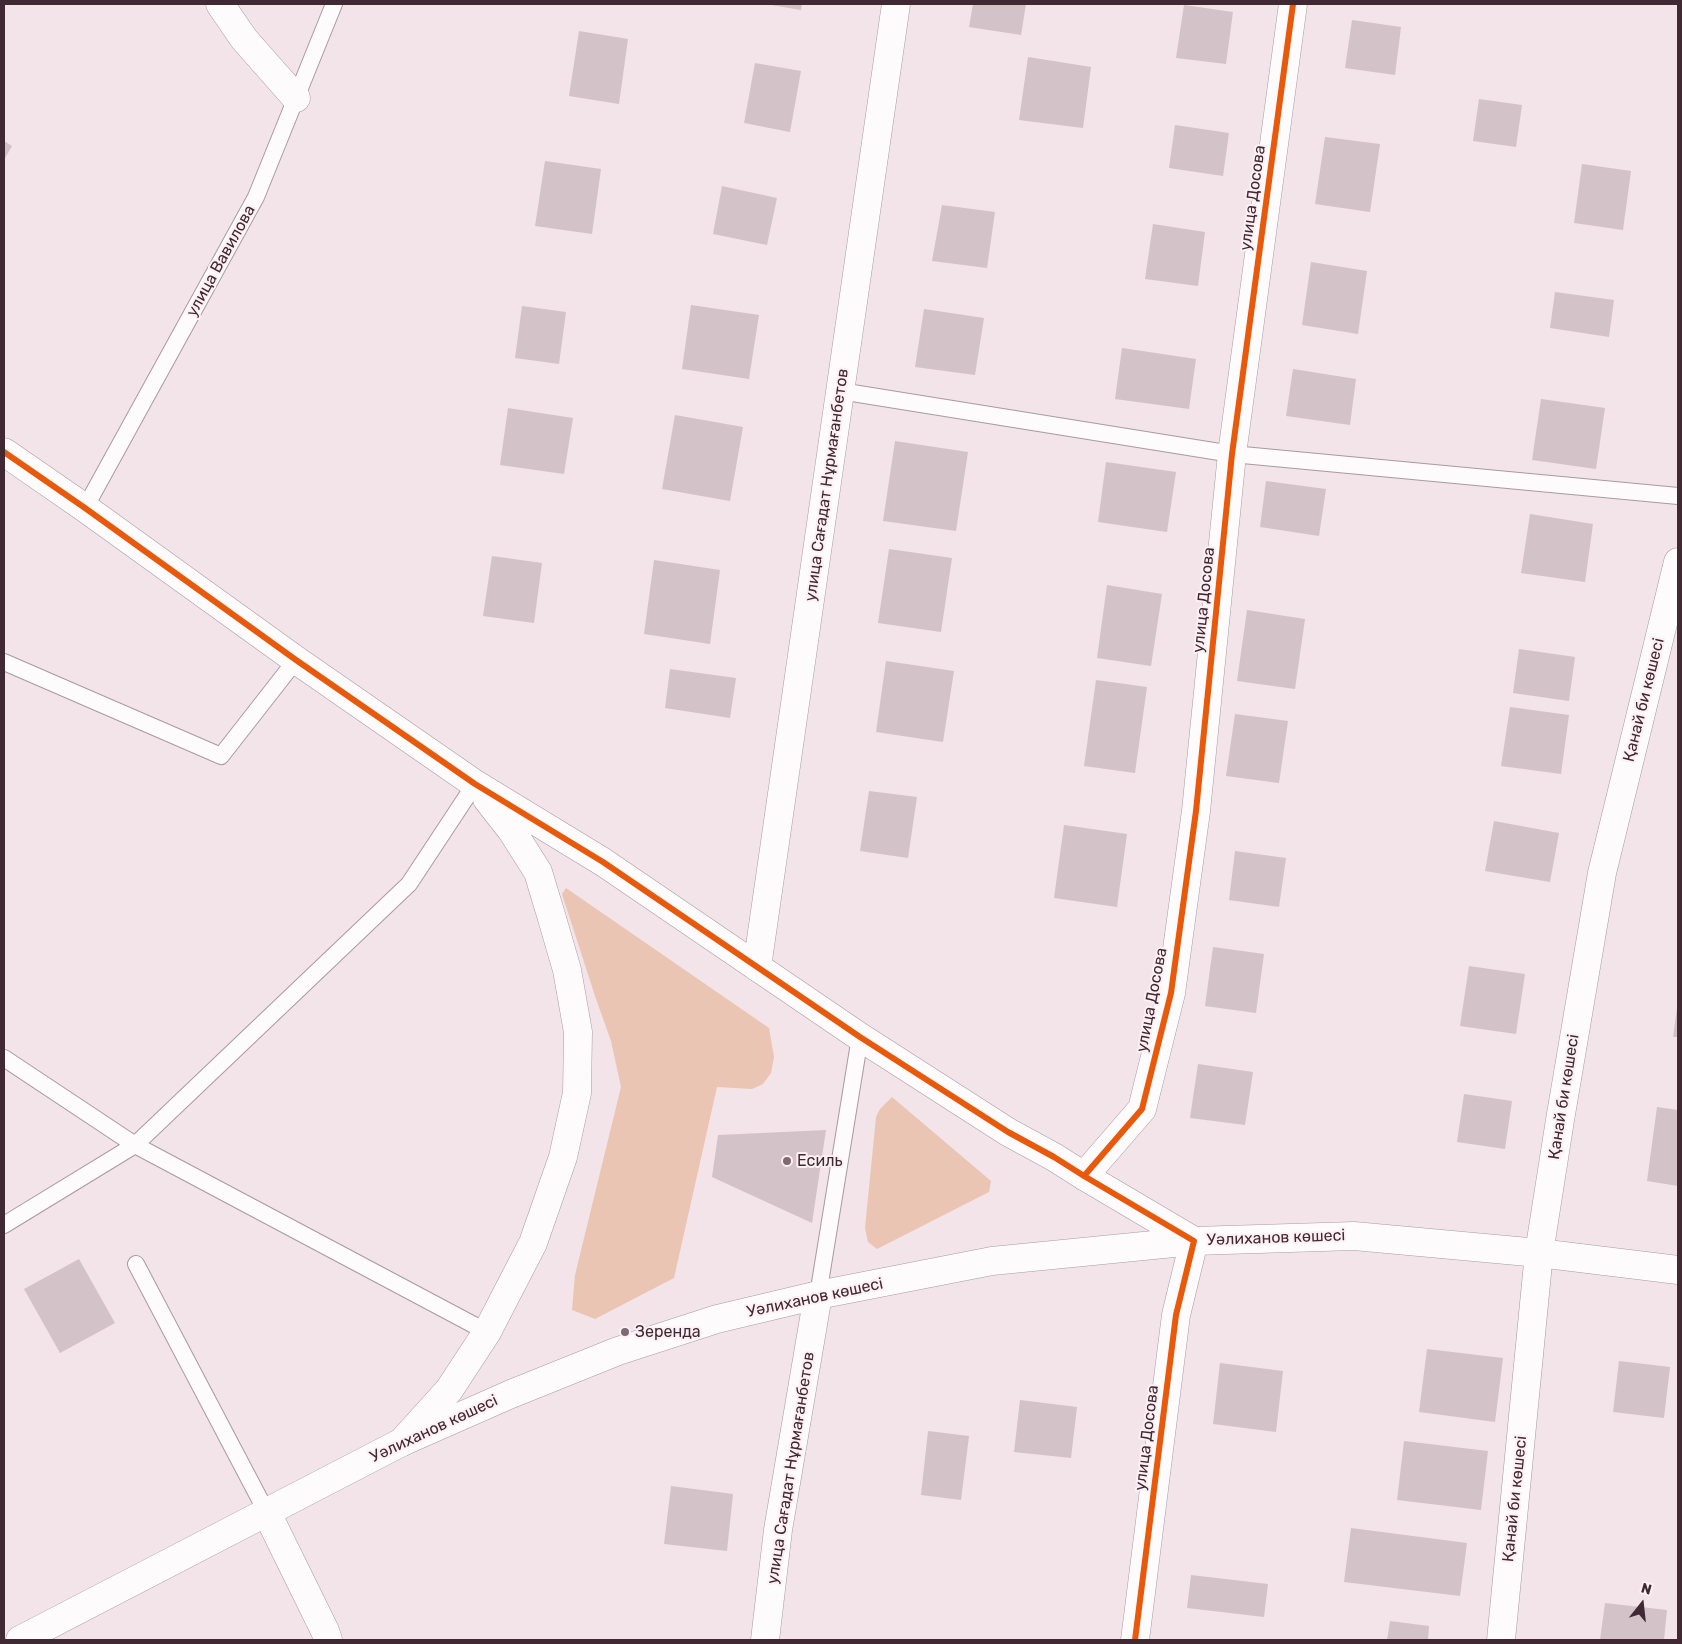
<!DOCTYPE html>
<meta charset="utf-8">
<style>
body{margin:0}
#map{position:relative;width:1682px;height:1644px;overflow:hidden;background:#f2e4e9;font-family:Rubik,sans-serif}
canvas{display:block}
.frame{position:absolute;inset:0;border:5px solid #402932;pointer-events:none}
.north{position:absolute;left:1617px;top:1579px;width:50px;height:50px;-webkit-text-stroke:4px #fdf0f4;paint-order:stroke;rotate:16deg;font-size:14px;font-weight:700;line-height:20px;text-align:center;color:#402932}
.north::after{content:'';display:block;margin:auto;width:18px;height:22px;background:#402932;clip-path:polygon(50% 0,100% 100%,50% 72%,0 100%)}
</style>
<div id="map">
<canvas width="1682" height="1644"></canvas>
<div class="frame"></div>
<div class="north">N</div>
</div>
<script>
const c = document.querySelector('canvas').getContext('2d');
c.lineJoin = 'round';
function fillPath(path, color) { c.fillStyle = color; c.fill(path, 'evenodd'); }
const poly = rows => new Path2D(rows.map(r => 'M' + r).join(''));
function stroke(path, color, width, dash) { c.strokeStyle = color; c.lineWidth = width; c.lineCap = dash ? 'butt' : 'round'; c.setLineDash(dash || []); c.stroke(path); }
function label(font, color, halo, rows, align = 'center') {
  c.font = font + ' Rubik,sans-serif'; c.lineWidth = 4; c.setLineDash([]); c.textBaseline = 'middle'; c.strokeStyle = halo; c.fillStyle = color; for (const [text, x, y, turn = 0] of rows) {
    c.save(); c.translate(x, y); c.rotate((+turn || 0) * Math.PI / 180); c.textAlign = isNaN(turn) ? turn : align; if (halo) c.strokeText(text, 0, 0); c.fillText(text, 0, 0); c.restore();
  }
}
fillPath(poly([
 [566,888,769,1028,774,1057,771,1073,763,1084,752,1089,717,1087,674,1278,595,1319,572,1310,575,1275,621,1087,611,1041,595,996,562,894],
 [892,1097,991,1181,989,1192,877,1249,868,1242,865,1228,876,1117,880,1109]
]), '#eac5b3');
fillPath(poly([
 [765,4,802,4,801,10],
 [973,4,1026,4,1021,35,969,27],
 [1184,5,1233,12,1226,64,1176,58],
 [1352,20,1401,27,1395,75,1345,68],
 [579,31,628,39,619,104,569,96],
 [1028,57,1091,67,1083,128,1019,120],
 [755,63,801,71,790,132,744,123],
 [1479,99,1522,105,1516,147,1473,141],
 [1175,125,1229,133,1223,176,1169,168],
 [1325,137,1380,144,1370,212,1315,204],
 [4,141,12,146,4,160],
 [545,161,601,169,592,234,535,226],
 [1582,164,1631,171,1623,230,1574,223],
 [722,186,777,198,767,245,713,234],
 [942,205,995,212,987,268,932,261],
 [1153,224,1205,232,1198,286,1145,279],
 [1311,262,1367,271,1358,334,1302,325],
 [1555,292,1614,300,1609,337,1550,328],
 [691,305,759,315,749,379,682,369],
 [522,306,566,312,559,364,515,358],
 [924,309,984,318,975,375,915,367],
 [1122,348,1196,359,1189,409,1115,399],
 [1293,369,1356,379,1350,425,1286,416],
 [1541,399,1605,408,1596,469,1532,460],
 [508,408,573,418,564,474,500,465],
 [675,415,743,427,730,501,662,489],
 [895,441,968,452,956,531,883,521],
 [1106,462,1176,472,1167,532,1098,522],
 [1266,481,1326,489,1319,536,1260,527],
 [1530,514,1593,524,1585,582,1521,573],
 [889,549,952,558,941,632,878,623],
 [492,556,542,563,534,623,483,616],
 [654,560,720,570,710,644,644,634],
 [1107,585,1162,594,1151,666,1097,658],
 [1247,610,1305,619,1295,689,1237,681],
 [1519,649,1575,657,1569,701,1513,693],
 [886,661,954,671,943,742,876,732],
 [670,669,736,678,730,718,665,708],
 [1096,680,1147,687,1135,773,1084,766],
 [1510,707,1569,715,1561,774,1501,766],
 [1235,714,1288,721,1279,783,1226,776],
 [869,791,917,797,908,858,860,851],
 [1494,821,1559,833,1550,882,1485,871],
 [1064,825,1127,834,1117,907,1054,898],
 [1235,851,1286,858,1279,907,1229,900],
 [1213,947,1264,954,1256,1013,1205,1006],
 [1469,966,1525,974,1516,1034,1460,1026],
 [1677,1008,1678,1008,1678,1037,1673,1037],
 [1198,1064,1253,1072,1245,1125,1190,1118],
 [1464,1094,1512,1101,1505,1149,1457,1142],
 [1657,1107,1678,1110,1678,1186,1647,1181],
 [826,1130,812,1223,712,1177,718,1135],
 [79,1259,115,1323,60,1353,24,1289],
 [1427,1349,1503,1358,1495,1422,1419,1412],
 [1619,1361,1670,1367,1664,1418,1613,1412],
 [1220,1363,1283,1371,1276,1432,1213,1424],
 [1020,1400,1077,1407,1071,1458,1014,1452],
 [928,1431,969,1436,961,1500,921,1495],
 [1404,1441,1488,1451,1481,1510,1397,1500],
 [671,1486,733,1494,727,1551,664,1544],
 [1351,1528,1467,1543,1460,1596,1344,1582],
 [1191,1575,1268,1584,1264,1617,1187,1608],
 [1605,1603,1667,1610,1664,1640,1600,1640],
 [1390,1621,1429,1626,1428,1640,1387,1640]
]), '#d4c2c9');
const lane = poly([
 [840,391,1232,454,1678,496],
 [85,508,256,197,334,4],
 [4,662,221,756,296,660],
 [4,1058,135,1145,487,1332],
 [4,1225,135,1145,409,884,475,784],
 [136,1264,267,1513],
 [818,1295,860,1037]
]);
const street = poly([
 [220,4,244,39,296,98],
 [757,967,896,4],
 [1084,1176,1142,1109,1171,993,1196,811,1232,454,1293,4],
 [765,1640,778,1530,818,1295],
 [1135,1640,1176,1315,1194,1241],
 [1501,1640,1539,1253,1560,1120,1602,873,1678,562]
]);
const secondary = poly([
 [4,452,85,508,296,660,475,784,603,862,860,1037,1008,1132,1054,1157,1084,1176,1194,1241],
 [402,1442,449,1390,487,1332,533,1243,563,1157,577,1093,578,1032,567,970,551,915,538,872,512,831,487,799],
 [267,1513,325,1631,328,1640]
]);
const primary = poly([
 [20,1640,402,1442,511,1394,618,1351,717,1319,818,1295,992,1261,1194,1241,1354,1236,1539,1253,1678,1270]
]);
stroke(lane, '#aa9aa0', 18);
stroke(street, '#aa9aa0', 29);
stroke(secondary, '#aa9aa0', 29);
stroke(primary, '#aa9aa0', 29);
stroke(lane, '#fdfbfc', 16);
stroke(street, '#fdfbfc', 28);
stroke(secondary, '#fdfbfc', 28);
stroke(primary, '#fdfbfc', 28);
stroke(poly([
 [4,452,85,508,296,660,475,784,603,862,860,1037,1008,1132,1054,1157,1084,1176,1194,1241,1176,1315,1135,1640],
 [1084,1176,1142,1109,1171,993,1196,811,1232,454,1293,4]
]), '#e8590c', 6);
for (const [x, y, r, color] of [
 [787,1161,5,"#7e6a72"],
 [625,1332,5,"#7e6a72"]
]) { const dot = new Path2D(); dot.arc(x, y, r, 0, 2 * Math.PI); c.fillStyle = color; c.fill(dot); stroke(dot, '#fdf0f4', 2); }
label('16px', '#402932', '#fdf0f4', [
 ["улица Досова",1253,198,-82],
 ["улица Вавилова",221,261,-61],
 ["улица Сағадат Нұрмағанбетов",827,485,-82],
 ["улица Досова",1204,600,-84],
 ["Қанай би көшесі",1644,700,-76],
 ["улица Досова",1152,1000,-79],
 ["Қанай би көшесі",1564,1097,-81],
 ["Уәлиханов көшесі",1276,1238,-2],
 ["Уәлиханов көшесі",815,1298,-12],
 ["Уәлиханов көшесі",434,1429,-25],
 ["улица Досова",1147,1438,-83],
 ["улица Сағадат Нұрмағанбетов",791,1468,-81],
 ["Қанай би көшесі",1515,1499,-84]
]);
label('16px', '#402932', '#fdf0f4', [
 ["Есиль",797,1161],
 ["Зеренда",635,1332]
], 'left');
</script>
